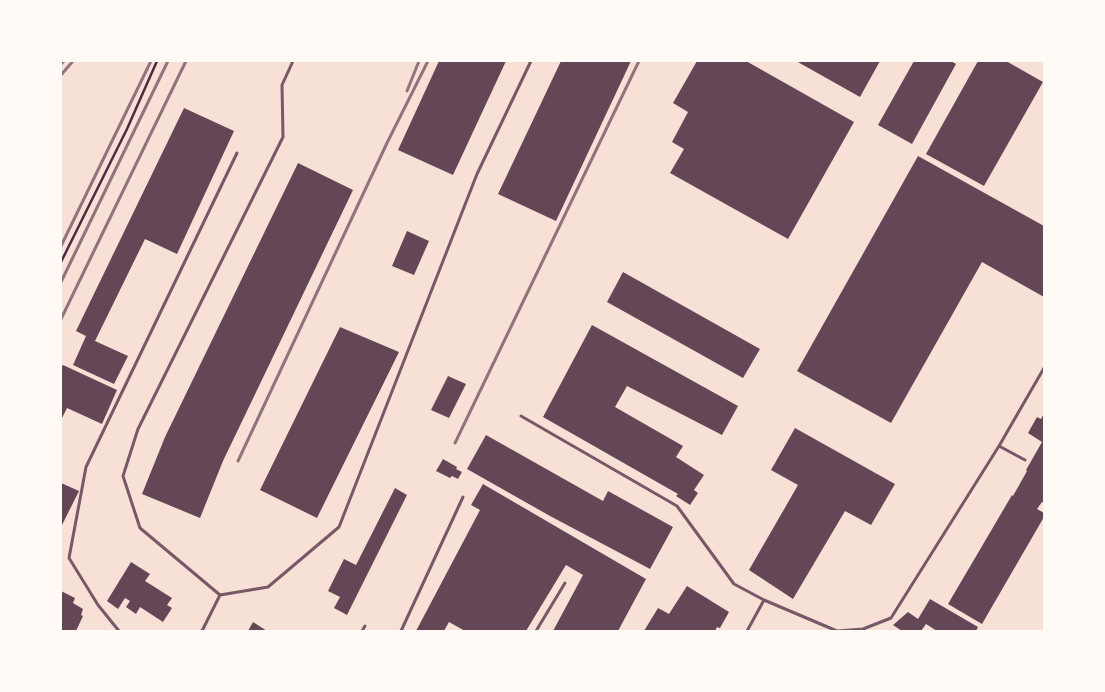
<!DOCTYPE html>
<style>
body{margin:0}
#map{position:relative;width:1105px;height:692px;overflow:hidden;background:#f7e1d7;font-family:"Source Sans 3",sans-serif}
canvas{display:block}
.frame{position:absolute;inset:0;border:62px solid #fffaf5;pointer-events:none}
</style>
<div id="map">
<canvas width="1105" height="692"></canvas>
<div class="frame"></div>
</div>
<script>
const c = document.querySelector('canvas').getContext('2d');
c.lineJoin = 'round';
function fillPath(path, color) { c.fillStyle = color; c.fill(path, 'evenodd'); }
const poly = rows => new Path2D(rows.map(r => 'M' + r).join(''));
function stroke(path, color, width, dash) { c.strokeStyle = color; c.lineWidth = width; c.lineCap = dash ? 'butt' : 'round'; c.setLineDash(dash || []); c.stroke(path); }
fillPath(poly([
 [439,61,506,61,453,175,398,150],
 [561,61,631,61,556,221,498,194],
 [697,61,746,61,854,122,788,239,670,173,684,149,672,142,688,112,673,103],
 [796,61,880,61,860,97],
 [914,61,951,61,956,64,912,144,878,125],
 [978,61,1006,61,1043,82,984,186,926,154],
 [184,108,234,131,177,254,145,239,95,341,128,356,114,384,73,365,86,336,76,331],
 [918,156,1044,226,1044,297,982,262,891,423,797,371],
 [298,163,353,190,223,461,200,518,142,494,165,437],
 [407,231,429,241,414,275,392,266],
 [623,272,760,349,743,378,607,302],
 [592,325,738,406,722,435,627,386,615,407,683,446,676,457,704,475,694,490,698,493,690,505,676,496,678,494,543,417],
 [340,327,399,352,317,518,260,490],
 [63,365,117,390,102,424,67,408,62,418,61,417,61,368],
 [448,376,466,384,449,418,431,410],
 [1044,413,1044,503,1042,502,1037,509,1044,513,1044,517,982,624,948,604,1012,495,1013,496,1027,471,1026,470,1042,442,1028,433,1037,417,1041,419],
 [795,428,895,484,871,525,845,511,793,599,749,570,798,485,771,470],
 [486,435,603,501,608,491,673,527,650,569,550,516,467,469],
 [443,459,457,467,456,469,462,472,458,479,452,476,450,478,436,471],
 [61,483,79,491,61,527],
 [483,484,646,579,618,631,553,631,583,575,566,565,526,631,465,631,449,622,444,631,416,631,480,510,471,505],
 [395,488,407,495,347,615,334,608,340,597,328,591,344,559,356,565],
 [131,562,150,574,145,581,172,598,167,605,172,608,163,622,140,607,136,614,126,607,130,601,125,598,118,609,107,601],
 [687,586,729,612,720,628,717,627,715,631,644,631,658,608,669,614],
 [61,591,75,598,73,603,83,609,81,615,83,616,76,631,61,631],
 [930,599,978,627,976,631,937,631,926,624,921,631,902,631,893,625,908,612,918,619],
 [253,622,267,631,248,631]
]), '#644757');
stroke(poly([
 [61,262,127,129,157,61]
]), '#4a2c40', 2.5);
stroke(poly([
 [293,61,282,85,283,137,138,429,123,476,140,528,220,595,268,587,339,527,477,174,531,61],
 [521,416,677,506,734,584,764,600,837,631,863,629,891,618,999,446,1025,460],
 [999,446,1044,368],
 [119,631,98,605,69,558,86,467,237,153],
 [202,631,220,595],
 [362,631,365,626],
 [401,631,463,497],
 [536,631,565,583],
 [747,631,764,600]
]), '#755966', 3);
stroke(poly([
 [61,64,64,61],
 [61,75,73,61],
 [407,91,419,61],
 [61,246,151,61],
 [61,282,168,61],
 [61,319,186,61],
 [455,443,639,61],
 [238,461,387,143,428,61]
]), '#8f747c', 3);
</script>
